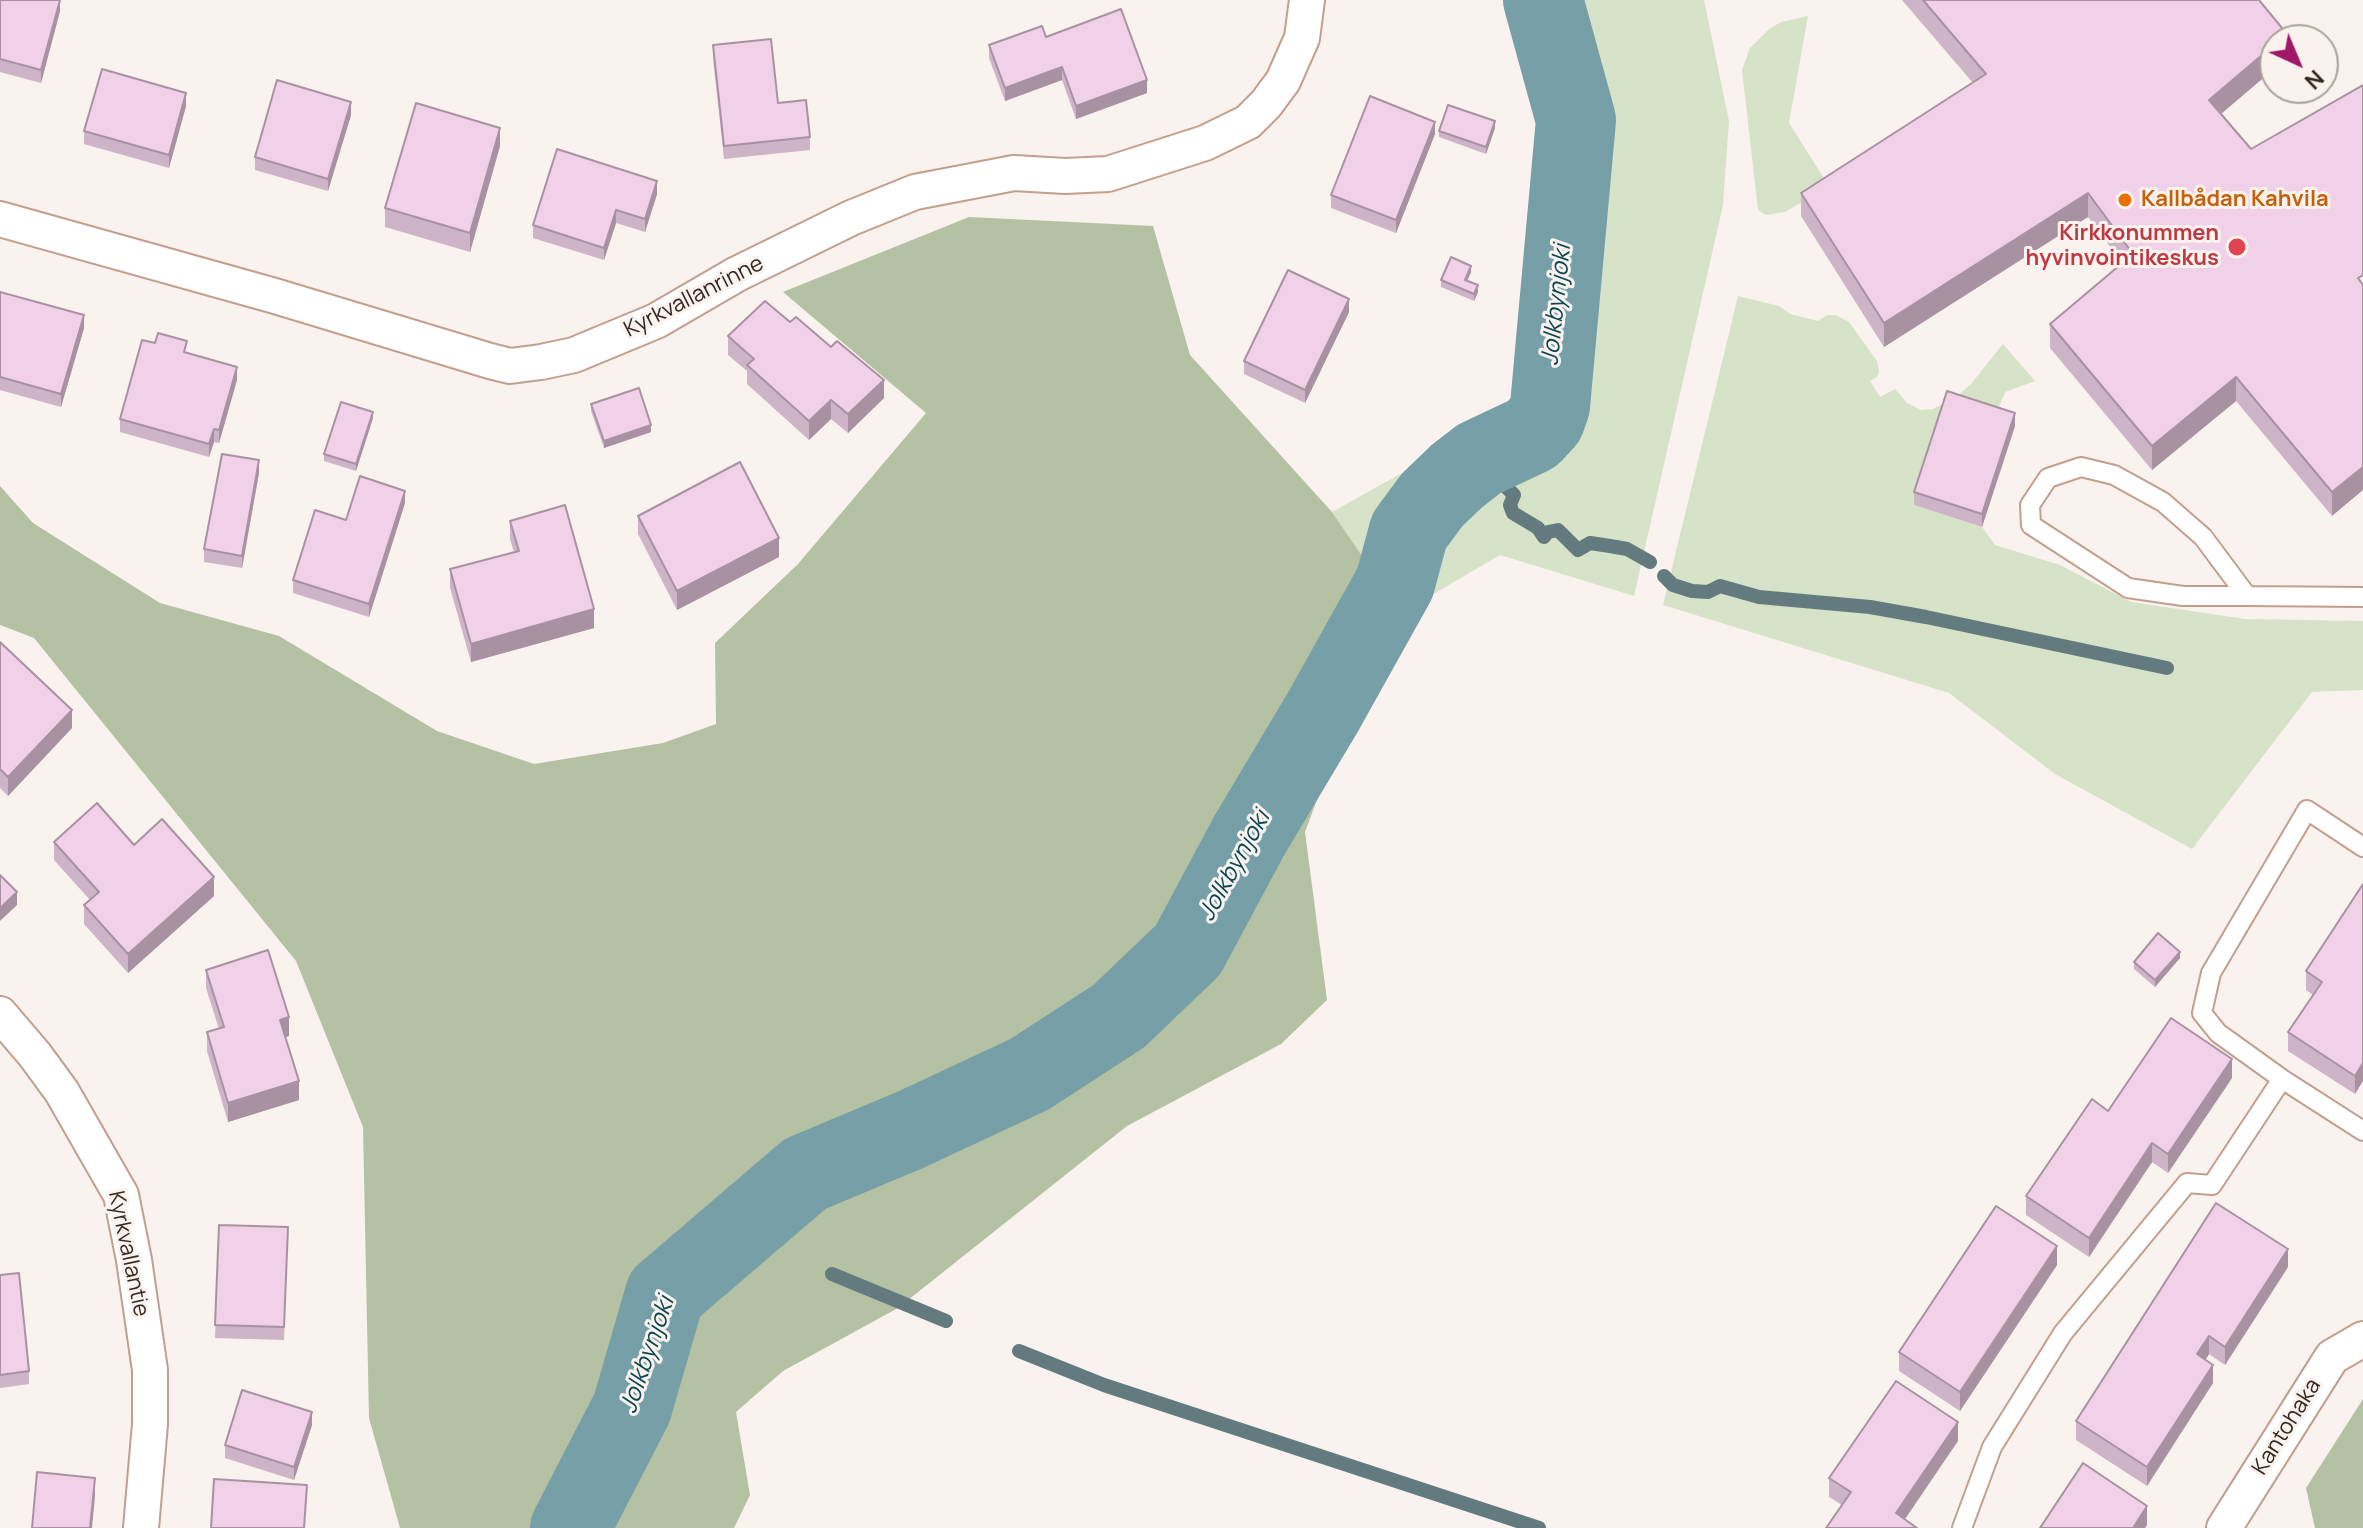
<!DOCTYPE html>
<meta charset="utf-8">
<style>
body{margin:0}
#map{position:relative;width:2363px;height:1528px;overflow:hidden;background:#faf2ee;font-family:Manrope,sans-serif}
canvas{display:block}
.north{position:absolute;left:2259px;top:24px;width:80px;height:80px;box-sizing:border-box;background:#faf2ee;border:2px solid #aba19c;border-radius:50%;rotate:136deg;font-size:22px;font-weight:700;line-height:32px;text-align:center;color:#342720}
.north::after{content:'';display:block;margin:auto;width:28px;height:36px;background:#a01967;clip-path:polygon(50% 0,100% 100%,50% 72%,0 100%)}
</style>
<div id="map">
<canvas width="2363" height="1528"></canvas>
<div class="north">N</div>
</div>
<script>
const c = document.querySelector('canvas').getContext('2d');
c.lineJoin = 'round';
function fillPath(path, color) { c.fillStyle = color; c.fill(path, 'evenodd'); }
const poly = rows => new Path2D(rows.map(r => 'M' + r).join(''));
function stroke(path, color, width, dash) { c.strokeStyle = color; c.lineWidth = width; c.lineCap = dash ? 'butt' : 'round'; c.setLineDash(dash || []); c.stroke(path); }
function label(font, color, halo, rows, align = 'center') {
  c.font = font + ' Manrope,sans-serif'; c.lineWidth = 6; c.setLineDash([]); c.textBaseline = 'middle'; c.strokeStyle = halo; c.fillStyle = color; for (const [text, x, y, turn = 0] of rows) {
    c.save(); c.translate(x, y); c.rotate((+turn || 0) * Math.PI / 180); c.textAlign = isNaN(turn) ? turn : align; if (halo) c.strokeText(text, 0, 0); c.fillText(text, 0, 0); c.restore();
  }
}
fillPath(poly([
 [1503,0,1704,0,1729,121,1723,205,1634,596,1500,555,1401,613,1332,512,1517,409,1553,132],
 [1808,16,1789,123,1829,186,1785,212,1766,215,1758,210,1742,70,1750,48,1769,29,1781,22],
 [1738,296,1779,306,1790,314,1818,321,1827,315,1836,315,1849,322,1877,361,1879,371,1877,377,1870,381,1880,397,1895,389,1907,403,1921,410,1933,409,1956,397,1971,384,2003,344,2035,381,2005,392,1994,419,1914,505,1982,527,1995,545,2060,565,2131,602,2245,619,2363,621,2363,690,2312,692,2192,849,2055,774,1949,693,1663,605]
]), '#d7e3c8');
fillPath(poly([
 [969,217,1153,226,1190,355,1332,512,1401,613,1343,730,1305,832,1327,1000,1281,1044,1127,1126,898,1308,783,1371,736,1412,750,1495,734,1528,400,1528,369,1418,363,1127,296,961,34,638,0,625,0,486,33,523,160,603,279,636,437,731,534,764,663,743,716,724,715,643,798,564,926,413,783,292],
 [2363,1399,2363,1528,2315,1528,2306,1488]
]), '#b4c2a3');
stroke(poly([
 [1479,459,1514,495,1510,505,1513,513,1538,528,1544,537,1548,532,1558,530,1578,550,1590,543,1610,546,1627,549,1650,562],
 [1664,576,1673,585,1692,591,1708,592,1720,586,1759,597,1870,607,1926,617,2167,668],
 [832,1274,946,1321],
 [1019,1351,1104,1385,1539,1528]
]), '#637b7f', 14);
stroke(poly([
 [570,1528,632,1408,665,1294,805,1174,910,1130,1030,1074,1119,1016,1188,950,1249,836,1323,712,1395,583,1409,531,1432,500,1457,476,1479,459,1532,434,1545,420,1550,406,1576,120,1543,0]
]), '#779fa8', 80);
const lane = poly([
 [2247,596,2203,537,2163,502,2114,475,2081,467,2048,478,2030,505,2031,525,2128,588,2183,596,2247,596,2363,597],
 [2282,1079,2363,1131],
 [1962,1528,1992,1447,2063,1333,2187,1183,2212,1185,2282,1079,2218,1033,2202,1013,2211,973,2307,810,2363,847]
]);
const street = poly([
 [0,219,275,296,490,361,510,366,541,362,574,355,656,321,737,274,851,218,915,192,1014,173,1065,176,1108,174,1205,143,1248,122,1266,104,1283,81,1302,38,1307,0],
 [0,1014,35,1055,62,1092,121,1195,134,1260,150,1370,150,1424,141,1528],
 [2224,1528,2332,1357,2363,1339]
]);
stroke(lane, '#c29f8d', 22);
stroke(street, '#c29f8d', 38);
stroke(lane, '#fff', 18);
stroke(street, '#fff', 34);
fillPath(poly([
 [0,0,60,11,41,83,0,72],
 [1902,0,2259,0,2287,40,2275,40,2275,68,2221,114,2251,149,2363,85,2332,516,2236,401,2152,470,2050,348,2050,324,2122,263,2088,217,1884,347,1801,216,1801,193,1973,83],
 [1046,37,1147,93,1076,119,1062,80,1005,101,989,58,989,45],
 [713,45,778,103,810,137,810,150,724,159,713,58],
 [186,106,169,168,84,144,84,131],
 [351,115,328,191,255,170,255,157],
 [1495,128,1486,154,1439,137,1439,131],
 [1435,134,1396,233,1331,208,1331,195],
 [500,146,470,252,385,227,385,208],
 [657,194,645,232,616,223,604,260,533,238,533,225],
 [1471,272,1467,281,1478,292,1474,301,1441,287,1441,280],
 [0,292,84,328,61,407,0,390],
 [1349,312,1305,403,1244,374,1244,361],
 [728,336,884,398,848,433,831,419,809,440,747,384,747,371,728,355],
 [187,353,237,380,219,443,214,442,209,457,120,432,120,419],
 [591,404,651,432,604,448,591,411],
 [373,418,356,471,324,461,324,454],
 [2015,426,1982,527,1914,505,1914,492],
 [259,473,242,568,204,562,204,549],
 [405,503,369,617,293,593,293,580,346,520],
 [638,516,779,557,677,610,638,534],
 [510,521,594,628,471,662,450,588,450,569,514,552,510,539],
 [0,642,72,728,8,796,0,788],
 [54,842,134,845,214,896,128,973,84,924,84,905,90,900,54,860],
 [2363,884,2355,1094,2288,1051,2288,1032,2313,995,2306,990,2306,971],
 [2180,958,2155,987,2134,969,2134,962],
 [206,970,289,1036,285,1037,299,1100,228,1122,207,1051,207,1032,219,1029,206,988],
 [2232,1078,2168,1173,2152,1162,2089,1257,2026,1215,2026,1196,2108,1111],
 [219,1225,288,1227,284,1340,215,1338],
 [2057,1265,1960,1411,1899,1371,1899,1352],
 [2288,1267,2225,1365,2209,1354,2205,1360,2213,1383,2147,1486,2076,1440,2076,1421],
 [0,1275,29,1371,29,1384,0,1388],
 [312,1425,294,1480,225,1458,225,1445],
 [1958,1441,1842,1505,1829,1497,1829,1478]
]), '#ceb4c7');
fillPath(poly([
 [60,0,60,11,41,83,41,70],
 [2275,44,2275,68,2209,124,2209,100],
 [1062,67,1062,80,1005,101,1005,88],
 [1147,80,1147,93,1076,119,1076,106],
 [186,93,186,106,169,168,169,155],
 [351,102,351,115,328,191,328,179],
 [1495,121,1495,128,1486,154,1486,147],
 [1435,122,1435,134,1396,233,1396,220],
 [500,128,500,146,470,252,470,233],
 [657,181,657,194,645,232,645,219],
 [2088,193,2088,217,1884,347,1884,323],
 [616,210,616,223,604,260,604,248],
 [1471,266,1471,272,1465,286,1465,280],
 [1478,285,1478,292,1474,301,1474,294],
 [1349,299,1349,312,1305,403,1305,390],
 [84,315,84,328,61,407,61,394],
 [237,367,237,380,219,443,219,430],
 [2236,377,2236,401,2152,470,2152,446],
 [884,380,884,398,848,433,848,414],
 [831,400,831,419,809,440,809,421],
 [373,412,373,418,356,471,356,464],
 [2015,413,2015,426,1982,527,1982,514],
 [651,425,651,432,604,448,604,441],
 [214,429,214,442,209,457,209,444],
 [259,460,259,473,242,568,242,556],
 [2363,467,2363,490,2332,516,2332,492],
 [405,491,405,503,369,617,369,604],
 [779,538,779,557,677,610,677,591],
 [594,609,594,628,471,662,471,644],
 [72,710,72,728,8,796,8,777],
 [214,877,214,896,128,973,128,954],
 [17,892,17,905,0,921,0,908],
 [2180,952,2180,958,2155,987,2155,980],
 [289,1017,289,1036,280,1039,280,1020],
 [2232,1059,2232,1078,2168,1173,2168,1154],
 [2363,1063,2363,1081,2355,1094,2355,1076],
 [299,1081,299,1100,228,1122,228,1103],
 [2152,1143,2152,1162,2089,1257,2089,1238],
 [2057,1246,2057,1265,1960,1411,1960,1392],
 [2288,1249,2288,1267,2225,1365,2225,1347],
 [2209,1336,2209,1354,2197,1373,2197,1354],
 [2213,1365,2213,1383,2147,1486,2147,1467],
 [312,1412,312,1425,294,1480,294,1467],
 [1958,1422,1958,1441,1899,1528,1896,1513],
 [95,1478,95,1496,92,1528,90,1528],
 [2147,1506,2147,1525,2145,1528,2133,1528]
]), '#a892a2');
const building = poly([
 [0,0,60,0,41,70,0,59,0,0],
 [1923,0,2259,0,2287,34,2280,40,2275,40,2275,44,2209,100,2251,149,2363,85,2363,275,2358,278,2363,285,2363,467,2332,492,2236,377,2152,446,2050,324,2133,254,2088,193,1884,323,1801,193,1986,74,1923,0],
 [1121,9,1147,80,1076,106,1062,67,1005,88,989,45,1042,26,1046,37,1121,9],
 [771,39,778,103,806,100,810,137,724,146,713,45,771,39],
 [102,69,186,93,169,155,84,131,102,69],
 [277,80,351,102,328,179,255,157,277,80],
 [1370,96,1435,122,1396,220,1331,195,1370,96],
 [416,103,500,128,470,233,385,208,416,103],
 [1448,105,1495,121,1486,147,1439,131,1448,105],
 [557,149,657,181,645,219,616,210,604,248,533,225,557,149],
 [1451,257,1471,266,1465,280,1478,285,1474,294,1441,280,1451,257],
 [1288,270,1349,299,1305,390,1244,361,1288,270],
 [0,292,84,315,61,394,0,377,0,292],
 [765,301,790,322,796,317,831,347,837,341,884,380,848,414,831,400,809,421,747,365,754,359,728,336,765,301],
 [158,333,187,341,184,352,237,367,219,430,214,429,209,444,120,419,142,340,155,343,158,333],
 [639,388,651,425,604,441,591,404,639,388],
 [1947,391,2015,413,1982,514,1914,492,1947,391],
 [341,402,373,412,356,464,324,454,341,402],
 [222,454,259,460,242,556,204,549,222,454],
 [740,462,779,538,677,591,638,516,740,462],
 [360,476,405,491,369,604,293,580,315,510,346,520,360,476],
 [565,505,594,609,471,644,450,569,519,551,510,521,565,505],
 [0,642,72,710,8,777,0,769,0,642],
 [97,803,134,845,162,819,214,877,128,954,84,905,99,892,54,842,97,803],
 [0,875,17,892,0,908,0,875],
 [2363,884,2363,1063,2355,1076,2288,1032,2322,982,2306,971,2363,884],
 [2158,933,2180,952,2155,980,2134,962,2158,933],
 [268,950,289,1017,280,1020,299,1081,228,1103,207,1032,224,1027,206,970,268,950],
 [2171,1018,2232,1059,2168,1154,2152,1143,2089,1238,2026,1196,2092,1099,2108,1111,2171,1018],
 [2216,1203,2288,1249,2225,1347,2209,1336,2197,1354,2213,1365,2147,1467,2076,1421,2216,1203],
 [1996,1206,2057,1246,1960,1392,1899,1352,1996,1206],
 [219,1225,288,1227,284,1327,215,1325,219,1225],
 [19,1273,29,1371,0,1375,0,1275,19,1273],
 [1896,1381,1958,1422,1896,1513,1917,1528,1826,1528,1851,1492,1829,1478,1896,1381],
 [242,1390,312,1412,294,1467,225,1445,242,1390],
 [2083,1463,2147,1506,2133,1528,2040,1528,2083,1463],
 [37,1472,95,1478,90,1528,32,1528,37,1472],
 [214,1479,307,1485,304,1528,211,1528,214,1479]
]);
fillPath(building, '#f0d1e7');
stroke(building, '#a892a2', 2);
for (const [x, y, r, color] of [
 [2125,200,8,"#e8710a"],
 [2237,247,10,"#e0444e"]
]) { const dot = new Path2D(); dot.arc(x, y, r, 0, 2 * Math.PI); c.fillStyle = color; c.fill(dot); stroke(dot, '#faf2ee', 3); }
label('bold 22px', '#c56008', '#faf2ee', [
 ["Kallbådan Kahvila",2141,200]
], 'left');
label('bold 22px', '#be3a42', '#faf2ee', [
 ["Kirkkonummen",2219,234],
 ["hyvinvointikeskus",2219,259]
], 'right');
label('22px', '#342720', '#faf2ee', [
 ["Kyrkvallanrinne",694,297,-27],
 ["Kyrkvallantie",128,1254,78],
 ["Kantohaka",2287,1427,-58]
]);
label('italic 24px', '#084751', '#faf2ee', [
 ["Jolkbynjoki",1557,305,-84],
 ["Jolkbynjoki",1235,866,-61],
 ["Jolkbynjoki",648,1355,-71]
]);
</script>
